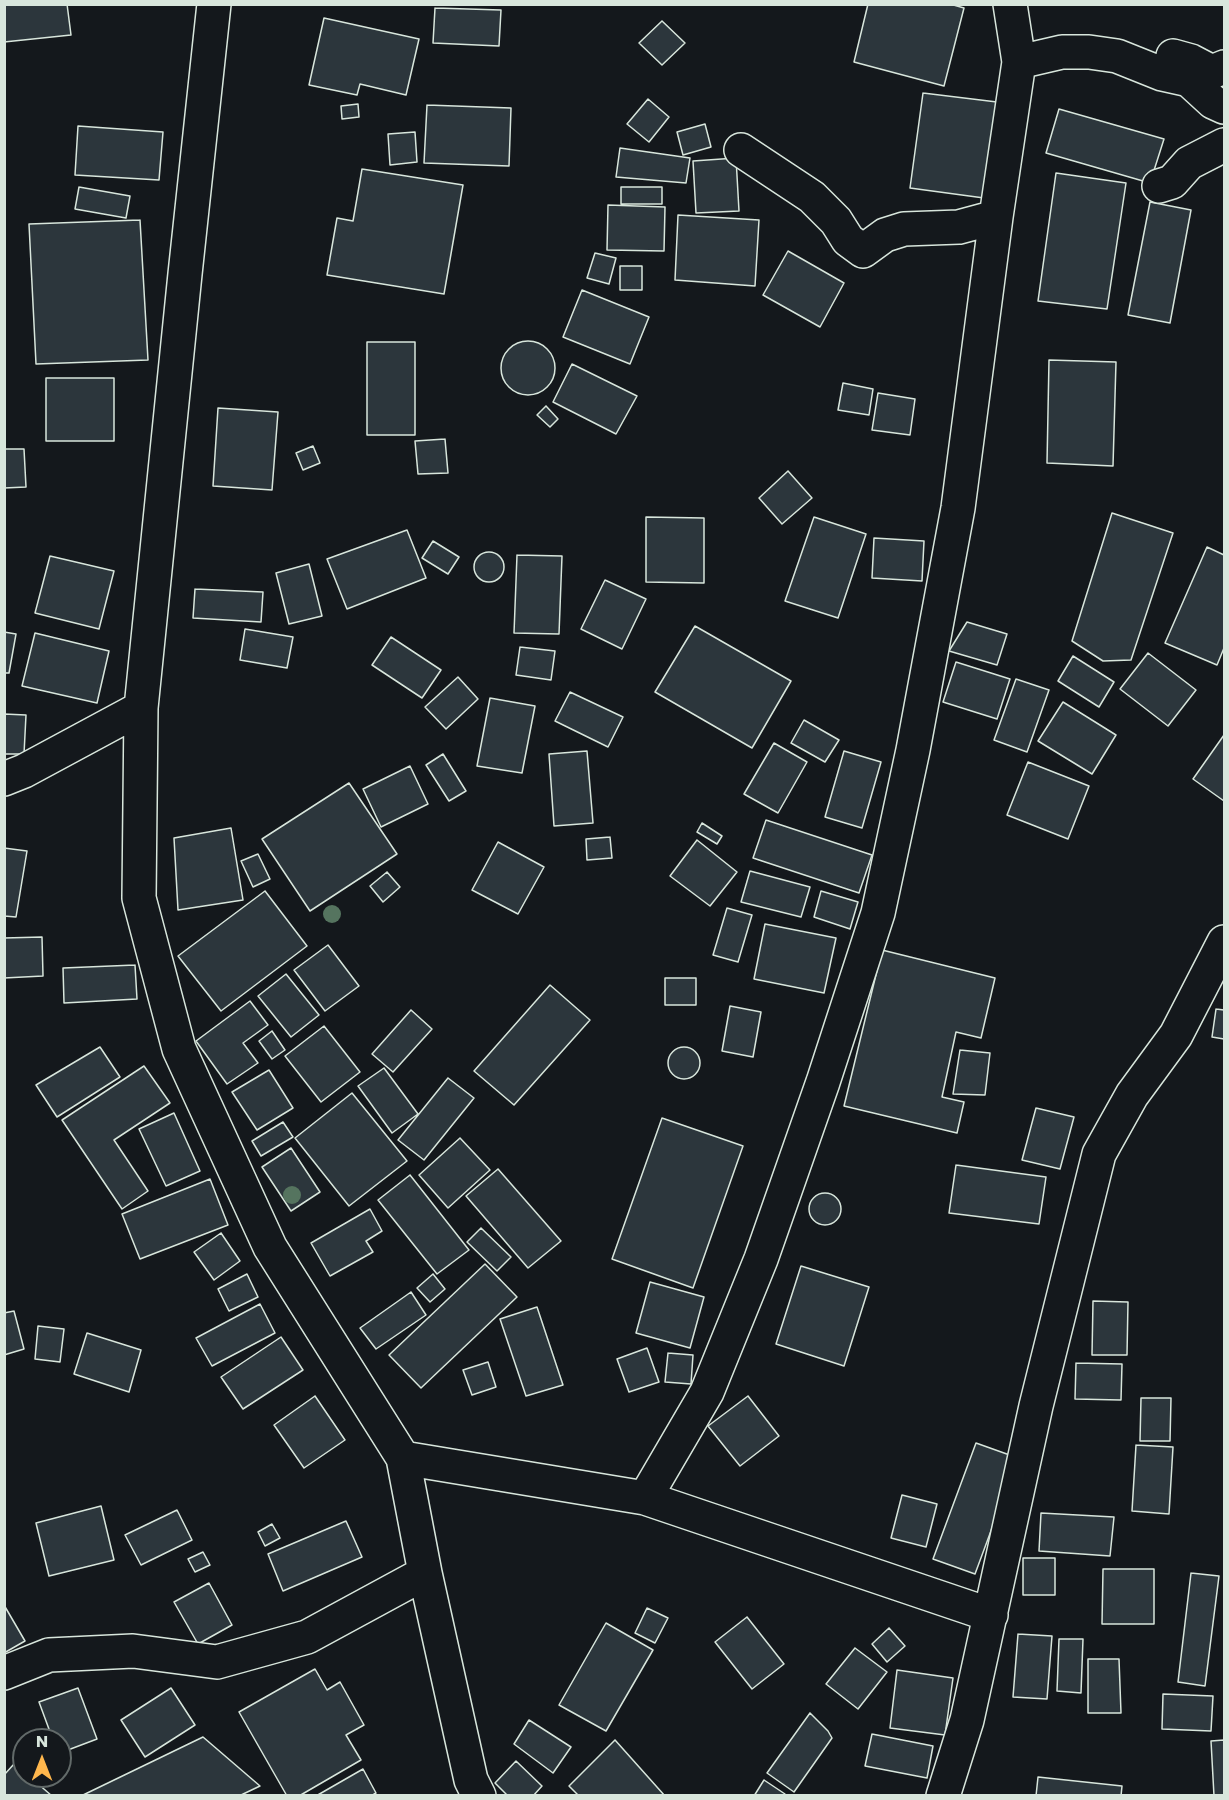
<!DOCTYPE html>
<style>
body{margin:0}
#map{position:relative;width:1229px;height:1800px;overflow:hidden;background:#14181c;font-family:Poppins,sans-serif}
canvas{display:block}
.frame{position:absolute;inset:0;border:6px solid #d8e6dc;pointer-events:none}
.north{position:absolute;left:12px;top:1728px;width:60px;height:60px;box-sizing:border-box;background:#14181c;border:2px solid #626a69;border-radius:50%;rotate:0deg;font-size:16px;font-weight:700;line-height:24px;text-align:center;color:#d8e6dc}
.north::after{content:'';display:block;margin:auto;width:21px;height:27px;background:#ffb74d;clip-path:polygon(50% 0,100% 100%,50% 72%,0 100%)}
</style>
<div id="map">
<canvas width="1229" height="1800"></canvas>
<div class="frame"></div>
<div class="north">N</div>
</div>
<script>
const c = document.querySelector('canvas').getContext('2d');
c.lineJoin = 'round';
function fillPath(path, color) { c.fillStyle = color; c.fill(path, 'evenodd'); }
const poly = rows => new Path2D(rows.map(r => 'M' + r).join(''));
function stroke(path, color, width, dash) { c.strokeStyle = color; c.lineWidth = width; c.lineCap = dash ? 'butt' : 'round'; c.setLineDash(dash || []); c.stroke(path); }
const building = poly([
 [4,4,67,4,71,35,4,42,4,4],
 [868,4,950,4,964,8,944,86,854,62,868,4],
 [435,8,501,10,499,46,433,43,435,8],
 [324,18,419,39,406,95,360,84,357,95,309,85,324,18],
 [662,21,685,43,662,65,639,43,662,21],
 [923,93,997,102,984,198,910,188,923,93],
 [648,99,669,117,649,142,627,124,648,99],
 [358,104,359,117,342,119,341,106,358,104],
 [427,105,511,108,509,166,424,163,427,105],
 [1059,109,1164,139,1150,183,1046,153,1059,109],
 [705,124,711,147,683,155,677,132,705,124],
 [78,126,163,132,159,180,75,175,78,126],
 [415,132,417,162,390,165,388,134,415,132],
 [620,148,690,158,686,183,616,177,620,148],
 [736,158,739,211,696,213,693,161,736,158],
 [362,169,463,185,444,294,327,275,337,218,353,221,362,169],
 [1056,173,1126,183,1107,309,1038,301,1056,173],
 [79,187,130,196,126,218,75,209,79,187],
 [621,187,662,187,662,204,621,204,621,187],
 [1150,202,1191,210,1170,323,1128,315,1150,202],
 [608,205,665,207,664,251,607,250,608,205],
 [678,215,759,220,755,286,675,280,678,215],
 [140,220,148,360,36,364,29,224,140,220],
 [788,251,844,283,820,327,763,295,788,251],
 [595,253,616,258,609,284,587,278,595,253],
 [620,266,642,266,642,290,620,290,620,266],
 [582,290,649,317,630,364,563,337,582,290],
 '501 368a27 27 0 1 1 54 0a27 27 0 1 1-54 0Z',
 [367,342,415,342,415,435,367,435,367,342],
 [1049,360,1116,362,1113,466,1047,463,1049,360],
 [572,364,637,396,616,434,553,402,572,364],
 [46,378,114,378,114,441,46,441,46,378],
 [843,383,873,389,869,415,838,410,843,383],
 [878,393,915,399,910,435,872,430,878,393],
 [546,406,558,419,550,427,537,415,546,406],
 [218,408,278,412,272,490,213,486,218,408],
 [445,439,448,473,418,474,415,441,445,439],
 [313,446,320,463,303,470,296,453,313,446],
 [4,449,24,449,26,487,4,488,4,449],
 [788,471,812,498,782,524,759,498,788,471],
 [1112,513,1173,533,1131,660,1103,661,1072,641,1112,513],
 [646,517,704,518,704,583,646,582,646,517],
 [814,517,866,534,838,618,785,601,814,517],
 [407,530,426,578,347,609,327,559,407,530],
 [874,538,924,541,922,581,872,578,874,538],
 [433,541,459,557,448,574,422,558,433,541],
 [1207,547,1224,555,1224,648,1217,665,1165,643,1207,547],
 '474 567a15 15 0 1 1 30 0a15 15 0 1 1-30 0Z',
 [517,555,562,556,559,634,514,633,517,555],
 [50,556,114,571,99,629,35,613,50,556],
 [309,564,322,616,289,624,276,573,309,564],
 [605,580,646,599,622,649,581,629,605,580],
 [195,589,263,592,261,622,193,618,195,589],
 [967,622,1007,634,997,665,949,651,967,622],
 [695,626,791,681,752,748,655,692,695,626],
 [245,629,293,637,287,668,240,660,245,629],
 [4,632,16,634,9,673,4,673,4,632],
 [35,633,109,651,97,703,22,686,35,633],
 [391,637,441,670,422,698,372,665,391,637],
 [520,647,555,651,551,680,516,675,520,647],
 [1148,653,1196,690,1168,726,1120,689,1148,653],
 [1073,656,1114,682,1099,707,1058,681,1073,656],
 [956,662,1010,679,997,719,943,702,956,662],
 [458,677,478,699,446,729,425,707,458,677],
 [1016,679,1049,690,1027,752,994,740,1016,679],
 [570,692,623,717,608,747,555,721,570,692],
 [490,698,535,706,522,773,477,766,490,698],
 [1063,702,1116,735,1092,774,1038,741,1063,702],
 [4,714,26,715,24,754,4,754,4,714],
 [804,720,839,740,825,762,791,743,804,720],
 [1224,735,1224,801,1193,779,1224,735],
 [774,743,807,762,778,813,744,794,774,743],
 [587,751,593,823,554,826,549,754,587,751],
 [844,751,881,762,862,828,825,817,844,751],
 [443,754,466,791,449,801,426,765,443,754],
 [1028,762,1089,786,1068,839,1007,815,1028,762],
 [410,766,428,804,381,827,363,789,410,766],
 [349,783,397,854,310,911,262,839,349,783],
 [766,820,872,855,859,893,753,858,766,820],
 [702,823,722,836,717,844,697,832,702,823],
 [231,828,243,900,178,910,174,838,231,828],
 [610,837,612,858,587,860,586,839,610,837],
 [697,840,737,872,710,906,670,876,697,840],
 [498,842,544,867,518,914,472,890,498,842],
 [4,848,27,851,16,917,4,916,4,848],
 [258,854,270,879,253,887,241,861,258,854],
 [750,871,810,887,801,917,741,902,750,871],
 [387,872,400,887,383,902,370,886,387,872],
 [265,891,307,946,221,1011,178,956,265,891],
 [821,891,858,902,850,929,814,917,821,891],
 [727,908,752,915,738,962,713,955,727,908],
 [765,924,836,938,824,993,754,979,765,924],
 [42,937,43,976,4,978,4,938,42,937],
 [328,945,359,986,325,1011,294,970,328,945],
 [882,950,995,978,981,1038,956,1032,942,1097,964,1102,957,1133,844,1106,882,950],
 [135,965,137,999,64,1003,63,968,135,965],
 [286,974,319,1015,291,1037,258,996,286,974],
 [665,978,696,978,696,1005,665,1005,665,978],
 [550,985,590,1020,514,1105,474,1071,550,985],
 [250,1001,268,1025,243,1043,258,1063,227,1084,196,1041,250,1001],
 [730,1006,761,1012,753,1057,722,1051,730,1006],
 [1216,1009,1224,1010,1224,1039,1212,1037,1216,1009],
 [411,1010,432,1029,393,1072,372,1054,411,1010],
 [324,1026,360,1072,321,1102,285,1056,324,1026],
 [272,1031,285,1050,272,1059,259,1041,272,1031],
 '668 1063a16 16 0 1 1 32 0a16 16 0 1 1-32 0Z',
 [100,1047,120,1077,57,1117,36,1085,100,1047],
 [960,1050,990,1053,985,1095,953,1094,960,1050],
 [144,1066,170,1103,114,1140,148,1191,122,1209,62,1120,144,1066],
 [384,1068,418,1114,392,1133,358,1086,384,1068],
 [269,1070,293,1108,257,1130,232,1092,269,1070],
 [448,1078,474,1098,424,1160,398,1140,448,1078],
 [352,1093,407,1161,349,1206,295,1138,352,1093],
 [1036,1108,1074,1117,1060,1169,1022,1160,1036,1108],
 [174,1113,200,1171,166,1186,139,1129,174,1113],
 [662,1118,743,1146,693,1288,612,1259,662,1118],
 [283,1122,293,1137,261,1156,252,1141,283,1122],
 [460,1138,490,1170,448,1208,419,1175,460,1138],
 [291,1148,320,1192,291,1211,262,1167,291,1148],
 [956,1165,1046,1177,1039,1224,949,1213,956,1165],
 [498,1169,561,1241,528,1268,466,1196,498,1169],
 [410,1175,469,1250,437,1274,378,1200,410,1175],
 [210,1179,228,1225,140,1259,122,1214,210,1179],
 '809 1209a16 16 0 1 1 32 0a16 16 0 1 1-32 0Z',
 [370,1209,382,1231,366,1241,373,1252,330,1276,311,1243,370,1209],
 [481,1228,511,1257,497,1271,467,1242,481,1228],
 [221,1233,240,1261,214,1280,194,1252,221,1233],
 [485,1264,517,1297,421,1388,389,1355,485,1264],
 [801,1266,869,1287,844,1366,776,1344,801,1266],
 [247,1274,258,1297,229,1311,218,1289,247,1274],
 [433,1274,445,1289,430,1302,417,1288,433,1274],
 [650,1282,704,1297,690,1348,636,1333,650,1282],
 [411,1292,426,1315,376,1349,360,1328,411,1292],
 [1093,1301,1128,1302,1127,1355,1092,1355,1093,1301],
 [260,1304,275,1333,212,1366,196,1338,260,1304],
 [537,1307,563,1385,526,1396,500,1319,537,1307],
 [14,1311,24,1349,4,1355,4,1313,14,1311],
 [38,1326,64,1329,60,1362,35,1359,38,1326],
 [87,1333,141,1350,129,1392,74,1374,87,1333],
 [281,1337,303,1370,243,1409,221,1377,281,1337],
 [647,1348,659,1382,629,1392,617,1359,647,1348],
 [668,1353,693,1355,691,1384,665,1382,668,1353],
 [488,1362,496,1387,472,1395,463,1370,488,1362],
 [1076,1363,1122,1364,1121,1400,1075,1399,1076,1363],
 [315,1396,345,1440,304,1468,274,1425,315,1396],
 [748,1396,779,1436,740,1466,708,1426,748,1396],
 [1141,1398,1171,1398,1170,1441,1140,1441,1141,1398],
 [976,1443,1018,1458,975,1574,933,1559,976,1443],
 [1136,1445,1173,1447,1169,1514,1132,1511,1136,1445],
 [902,1495,937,1504,926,1547,891,1538,902,1495],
 [101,1506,114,1560,49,1576,36,1523,101,1506],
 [177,1510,192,1540,141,1565,125,1535,177,1510],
 [1041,1513,1114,1517,1110,1556,1039,1551,1041,1513],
 [346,1521,362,1557,283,1591,268,1554,346,1521],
 [272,1524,280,1538,265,1546,258,1532,272,1524],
 [203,1552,210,1565,195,1572,188,1559,203,1552],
 [1023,1558,1055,1558,1055,1595,1023,1595,1023,1558],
 [1103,1569,1154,1569,1154,1624,1102,1624,1103,1569],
 [1191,1573,1219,1576,1205,1686,1178,1682,1191,1573],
 [209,1583,232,1625,198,1644,174,1602,209,1583],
 [4,1605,25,1641,4,1653,4,1605],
 [647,1608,668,1618,655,1643,635,1633,647,1608],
 [747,1617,784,1664,752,1689,715,1642,747,1617],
 [606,1623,653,1650,606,1731,559,1705,606,1623],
 [889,1628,905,1646,887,1662,872,1644,889,1628],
 [1018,1634,1052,1636,1047,1699,1013,1697,1018,1634],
 [1059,1639,1083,1639,1081,1693,1057,1691,1059,1639],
 [855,1648,887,1672,858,1709,826,1684,855,1648],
 [1088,1659,1119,1659,1121,1713,1088,1713,1088,1659],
 [315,1669,327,1690,340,1682,364,1725,346,1735,361,1760,299,1796,287,1796,239,1712,315,1669],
 [897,1670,953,1678,945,1735,890,1728,897,1670],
 [78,1688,97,1739,60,1753,60,1740,53,1740,39,1702,78,1688],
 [171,1688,195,1725,145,1757,121,1720,171,1688],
 [1163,1694,1213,1696,1211,1731,1162,1729,1163,1694],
 [810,1713,828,1731,832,1738,794,1792,767,1773,810,1713],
 [529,1720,571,1747,553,1773,514,1744,529,1720],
 [872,1734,933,1746,927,1778,865,1766,872,1734],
 [203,1737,260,1786,239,1796,81,1796,203,1737],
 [615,1740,665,1796,579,1796,569,1786,615,1740],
 [1224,1740,1224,1796,1214,1796,1211,1741,1224,1740],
 [516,1761,542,1786,533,1796,508,1796,495,1783,516,1761],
 [14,1764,24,1772,24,1776,29,1776,52,1796,4,1796,4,1775,14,1764],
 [363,1769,376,1793,371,1796,316,1796,363,1769],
 [1038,1777,1122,1786,1121,1796,1036,1796,1038,1777],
 [764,1780,785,1794,784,1796,754,1796,764,1780]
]);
fillPath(building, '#2c363c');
stroke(building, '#d8e6dc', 1.5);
const minor = poly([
 [214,4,185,274,141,708,139,898,179,1049,270,1247,403,1458,425,1573,471,1780,479,1796],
 [1173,56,1191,61,1212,72,1224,67],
 [1019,62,1062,52,1089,52,1117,56,1162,74,1189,80,1213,102,1224,107],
 [741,150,812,197,836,221,848,240,863,251,885,235,904,229,959,227,996,217],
 [1159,186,1172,182,1189,163,1224,145],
 [4,779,24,771,141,708],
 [403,1458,645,1498,707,1392,761,1259,823,1082,878,913,913,750,958,508,996,217,1019,62,1010,4],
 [645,1498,991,1615],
 [4,1673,49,1655,133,1651,217,1662,307,1637,425,1573],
 [943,1796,967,1720,1036,1406,1099,1154,1132,1095,1176,1035,1224,942]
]);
stroke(minor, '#d8e6dc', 36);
stroke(minor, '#14181c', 33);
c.fillStyle = '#55745f';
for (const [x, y] of [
 [332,914],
 [292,1195]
]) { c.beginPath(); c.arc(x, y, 9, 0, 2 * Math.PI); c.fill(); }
</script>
